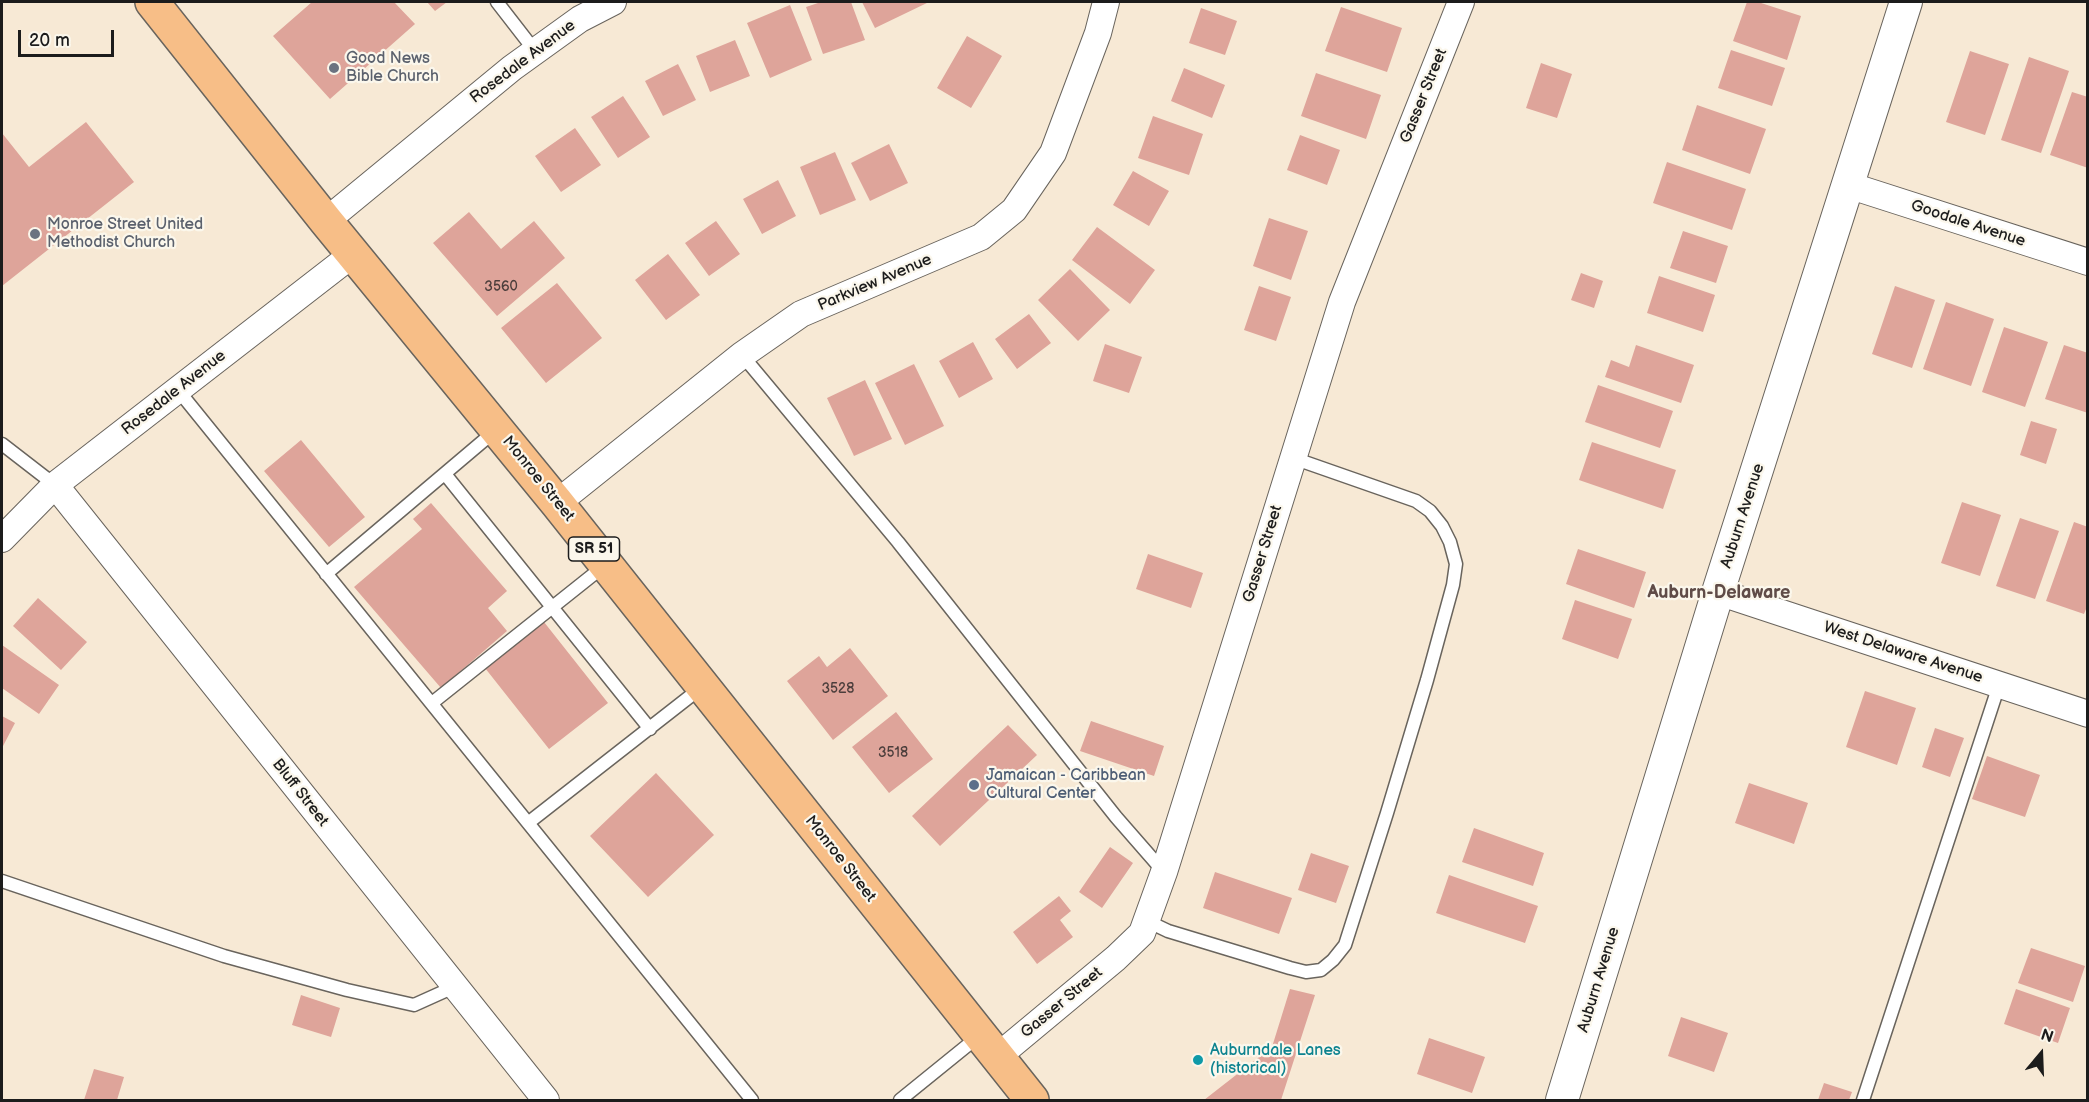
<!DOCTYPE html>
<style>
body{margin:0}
#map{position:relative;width:2089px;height:1102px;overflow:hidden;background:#f7e9d5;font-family:"Balsamiq Sans",sans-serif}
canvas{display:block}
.frame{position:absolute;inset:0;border:3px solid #1c1c1c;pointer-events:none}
.north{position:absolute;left:2011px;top:1024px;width:60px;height:60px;-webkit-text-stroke:4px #fbf7ec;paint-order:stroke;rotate:19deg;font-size:16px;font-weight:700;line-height:24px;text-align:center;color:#1c1c1c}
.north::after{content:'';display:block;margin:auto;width:21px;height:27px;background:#1c1c1c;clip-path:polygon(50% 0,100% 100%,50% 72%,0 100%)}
.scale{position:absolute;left:18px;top:30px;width:96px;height:27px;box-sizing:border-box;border:3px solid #1c1c1c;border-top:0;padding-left:8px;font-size:18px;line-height:21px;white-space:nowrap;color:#1c1c1c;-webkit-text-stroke:4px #fbf7ec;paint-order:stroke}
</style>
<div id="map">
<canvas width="2089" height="1102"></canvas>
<div class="frame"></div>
<div class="north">N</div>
<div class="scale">20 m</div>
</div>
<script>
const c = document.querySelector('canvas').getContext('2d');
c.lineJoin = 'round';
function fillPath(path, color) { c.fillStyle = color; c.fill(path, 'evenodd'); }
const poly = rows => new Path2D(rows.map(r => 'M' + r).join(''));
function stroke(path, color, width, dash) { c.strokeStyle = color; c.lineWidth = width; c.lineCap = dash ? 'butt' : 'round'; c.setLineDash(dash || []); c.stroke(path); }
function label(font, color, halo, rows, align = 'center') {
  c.font = font + ' "Balsamiq Sans",sans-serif'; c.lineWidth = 4.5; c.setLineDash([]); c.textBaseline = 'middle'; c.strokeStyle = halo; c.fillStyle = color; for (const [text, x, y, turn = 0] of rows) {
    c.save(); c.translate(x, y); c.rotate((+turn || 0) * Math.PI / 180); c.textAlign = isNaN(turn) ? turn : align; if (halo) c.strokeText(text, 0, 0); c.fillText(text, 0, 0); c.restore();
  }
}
fillPath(poly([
 [312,2,394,2,415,24,330,99,273,36],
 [427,2,447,2,435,11],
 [821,2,851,2,865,40,823,54,806,7],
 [862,2,929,2,875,28],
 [1747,2,1758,2,1801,16,1787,60,1733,41],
 [790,5,812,60,770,78,747,23],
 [1341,7,1402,28,1387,72,1325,51],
 [1201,8,1237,21,1225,55,1189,43],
 [967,36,1002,56,971,108,937,88],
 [735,40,750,76,710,92,696,56],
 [1731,50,1785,68,1772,106,1718,88],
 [1970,51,2009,64,1985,135,1946,122],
 [2029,57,2069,71,2041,153,2001,140],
 [1541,63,1572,74,1557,118,1526,108],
 [678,64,696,100,663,116,645,81],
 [1184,68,1225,85,1212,118,1171,101],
 [1316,73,1381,95,1366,139,1301,116],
 [2072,92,2088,97,2088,168,2050,155],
 [623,96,650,137,618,158,591,117],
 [1697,105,1766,129,1750,174,1682,150],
 [1153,116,1203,134,1189,175,1138,158],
 [86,122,134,182,2,286,2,133,29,167],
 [575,128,601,165,561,192,535,156],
 [1300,135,1340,150,1327,185,1287,170],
 [889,144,908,183,870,201,851,163],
 [835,152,856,200,820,215,800,167],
 [1667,162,1746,189,1732,230,1653,203],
 [1133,171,1169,191,1149,226,1113,205],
 [778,180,796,216,762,234,743,199],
 [469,212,501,249,534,221,565,258,497,316,433,243],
 [1269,218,1308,231,1291,280,1253,266],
 [716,221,740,254,709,276,685,243],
 [1097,227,1155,270,1130,304,1072,260],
 [1683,231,1728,246,1716,283,1670,268],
 [668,254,700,295,666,320,635,280],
 [1070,269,1110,310,1078,341,1038,300],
 [1581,273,1603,281,1594,308,1571,300],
 [1659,276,1715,295,1703,332,1647,313],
 [557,283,602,338,546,383,501,328],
 [1259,286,1291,297,1276,341,1244,330],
 [1895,286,1935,300,1912,368,1872,354],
 [1946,302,1994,319,1971,386,1923,369],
 [1029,314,1051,343,1017,369,995,339],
 [2004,327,2048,342,2025,407,1982,392],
 [973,342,993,379,959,398,939,361],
 [1105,344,1142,357,1129,393,1093,381],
 [1636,345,1694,365,1681,403,1605,377,1611,360,1629,367],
 [2064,345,2088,353,2088,413,2045,399],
 [914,364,944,426,905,445,875,383],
 [865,380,892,439,854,456,827,398],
 [1598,385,1673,411,1660,448,1585,422],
 [2031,421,2057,429,2046,464,2020,455],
 [301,440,365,517,329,547,264,471],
 [1592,442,1676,470,1663,509,1579,480],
 [1962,502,2001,515,1980,576,1941,563],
 [431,503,507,591,488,608,507,631,441,688,354,587,422,529,413,519],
 [2020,518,2059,531,2035,599,1996,586],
 [2074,522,2088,527,2088,604,2084,614,2046,601],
 [1578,549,1646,572,1634,608,1566,584],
 [1148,554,1203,573,1191,608,1136,589],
 [38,598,87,642,61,670,13,626],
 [1575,600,1632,619,1618,659,1562,639],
 [544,622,608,703,549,749,485,668],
 [2,645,59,685,39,714,2,688],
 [850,648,888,696,833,740,787,681,819,656,827,667],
 [1865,691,1916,708,1897,765,1846,747],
 [896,712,933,759,889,793,852,747],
 [2,716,15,723,2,748],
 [1091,721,1164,746,1154,776,1080,751],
 [1008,725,1037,755,940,846,912,816],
 [1935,728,1964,738,1950,777,1922,767],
 [1987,756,2040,775,2025,817,1972,799],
 [656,773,714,835,648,897,590,836],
 [1749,783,1808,803,1794,844,1735,823],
 [1474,828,1544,853,1533,886,1462,862],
 [1110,847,1133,863,1102,908,1079,892],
 [1311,853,1349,866,1336,903,1298,890],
 [1215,872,1292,898,1279,934,1203,908],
 [1449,875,1538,906,1525,943,1436,913],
 [1059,896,1071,911,1060,920,1073,937,1037,964,1013,932],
 [2031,948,2085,966,2073,1002,2018,983],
 [1290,989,1315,995,1281,1100,1204,1100,1272,1047],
 [2016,989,2070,1008,2058,1043,2004,1024],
 [301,995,340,1008,331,1037,292,1025],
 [1681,1017,1728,1033,1714,1072,1668,1056],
 [1429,1038,1485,1057,1472,1093,1417,1074],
 [94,1069,124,1077,117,1100,84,1100],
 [1824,1083,1852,1092,1849,1100,1818,1100]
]), '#dea49a');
const service = poly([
 [497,2,535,51],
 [742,355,898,542,1116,817,1164,872],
 [178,390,752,1100],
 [2,444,55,485],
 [445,474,650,729],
 [326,574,495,431],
 [432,703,604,566],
 [528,823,702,687],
 [2,881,224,956,347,990,414,1005,454,987],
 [1147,921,1168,931,1290,968,1306,972,1321,970,1333,960,1345,945,1387,813,1427,680,1453,585,1456,564,1450,542,1442,526,1430,511,1416,501,1293,458],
 [900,1100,979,1036],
 [1863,1100,1999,685]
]);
const minor = poly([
 [1848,185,2088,262],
 [326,221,512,68,580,19,613,2],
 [55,485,546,1100],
 [557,503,742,355,801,314,981,237,1014,210,1053,153,1098,33,1106,2],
 [2,539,55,485,353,254],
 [1718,592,2088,714],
 [997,1057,1116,958,1142,933,1164,872,1342,302,1461,2]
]);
const tertiary = poly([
 [1562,1100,1718,592,1906,2]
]);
const primary = poly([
 [152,2,326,221,557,503,1032,1100]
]);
stroke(service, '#69645d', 15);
stroke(minor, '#69645d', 28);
stroke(tertiary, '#69645d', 34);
stroke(primary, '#69645d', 36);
stroke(service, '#fff', 12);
stroke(minor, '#fff', 26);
stroke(tertiary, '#fff', 32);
stroke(primary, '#f7be87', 33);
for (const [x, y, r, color] of [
 [334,68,6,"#6b7280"],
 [35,234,6,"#6b7280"],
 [974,785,6,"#5c6f8a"],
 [1198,1060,6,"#0f9aa8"]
]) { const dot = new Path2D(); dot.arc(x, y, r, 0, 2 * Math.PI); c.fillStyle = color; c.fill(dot); stroke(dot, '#fbf7ec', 2); }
label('14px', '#4c3e3c', null, [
 ["3560",501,287],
 ["3528",838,689],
 ["3518",893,753]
]);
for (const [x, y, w] of [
 [594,549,51]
]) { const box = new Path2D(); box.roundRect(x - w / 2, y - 12, w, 24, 4.5); c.fillStyle = '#fbf7ec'; c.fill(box); stroke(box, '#1c1c1c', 1.5); }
label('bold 15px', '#1c1c1c', null, [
 ["SR 51",594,549]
]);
label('16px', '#5b616d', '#fbf7ec', [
 ["Good News",346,59],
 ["Bible Church",346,77],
 ["Monroe Street United",47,225],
 ["Methodist Church",47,243]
], 'left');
label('16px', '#1c1c1c', '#fbf7ec', [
 ["Rosedale Avenue",523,62,-37],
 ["Gasser Street",1424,96,-68],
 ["Goodale Avenue",1968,224,18],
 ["Parkview Avenue",875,283,-23],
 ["Rosedale Avenue",174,393,-38],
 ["Monroe Street",538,479,51],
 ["Auburn Avenue",1743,516,-72],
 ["Gasser Street",1263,554,-73],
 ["West Delaware Avenue",1903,653,18],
 ["Bluff Street",300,793,52],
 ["Monroe Street",840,859,52],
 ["Auburn Avenue",1599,980,-73],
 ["Gasser Street",1062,1003,-40]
]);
label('16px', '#4e5e75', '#fbf7ec', [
 ["Jamaican - Caribbean",986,776],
 ["Cultural Center",986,794]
], 'left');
label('16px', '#0d838f', '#fbf7ec', [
 ["Auburndale Lanes",1210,1051],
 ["(historical)",1210,1069]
], 'left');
label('bold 18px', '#604c48', '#fbf7ec', [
 ["Auburn-Delaware",1719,593]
]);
</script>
